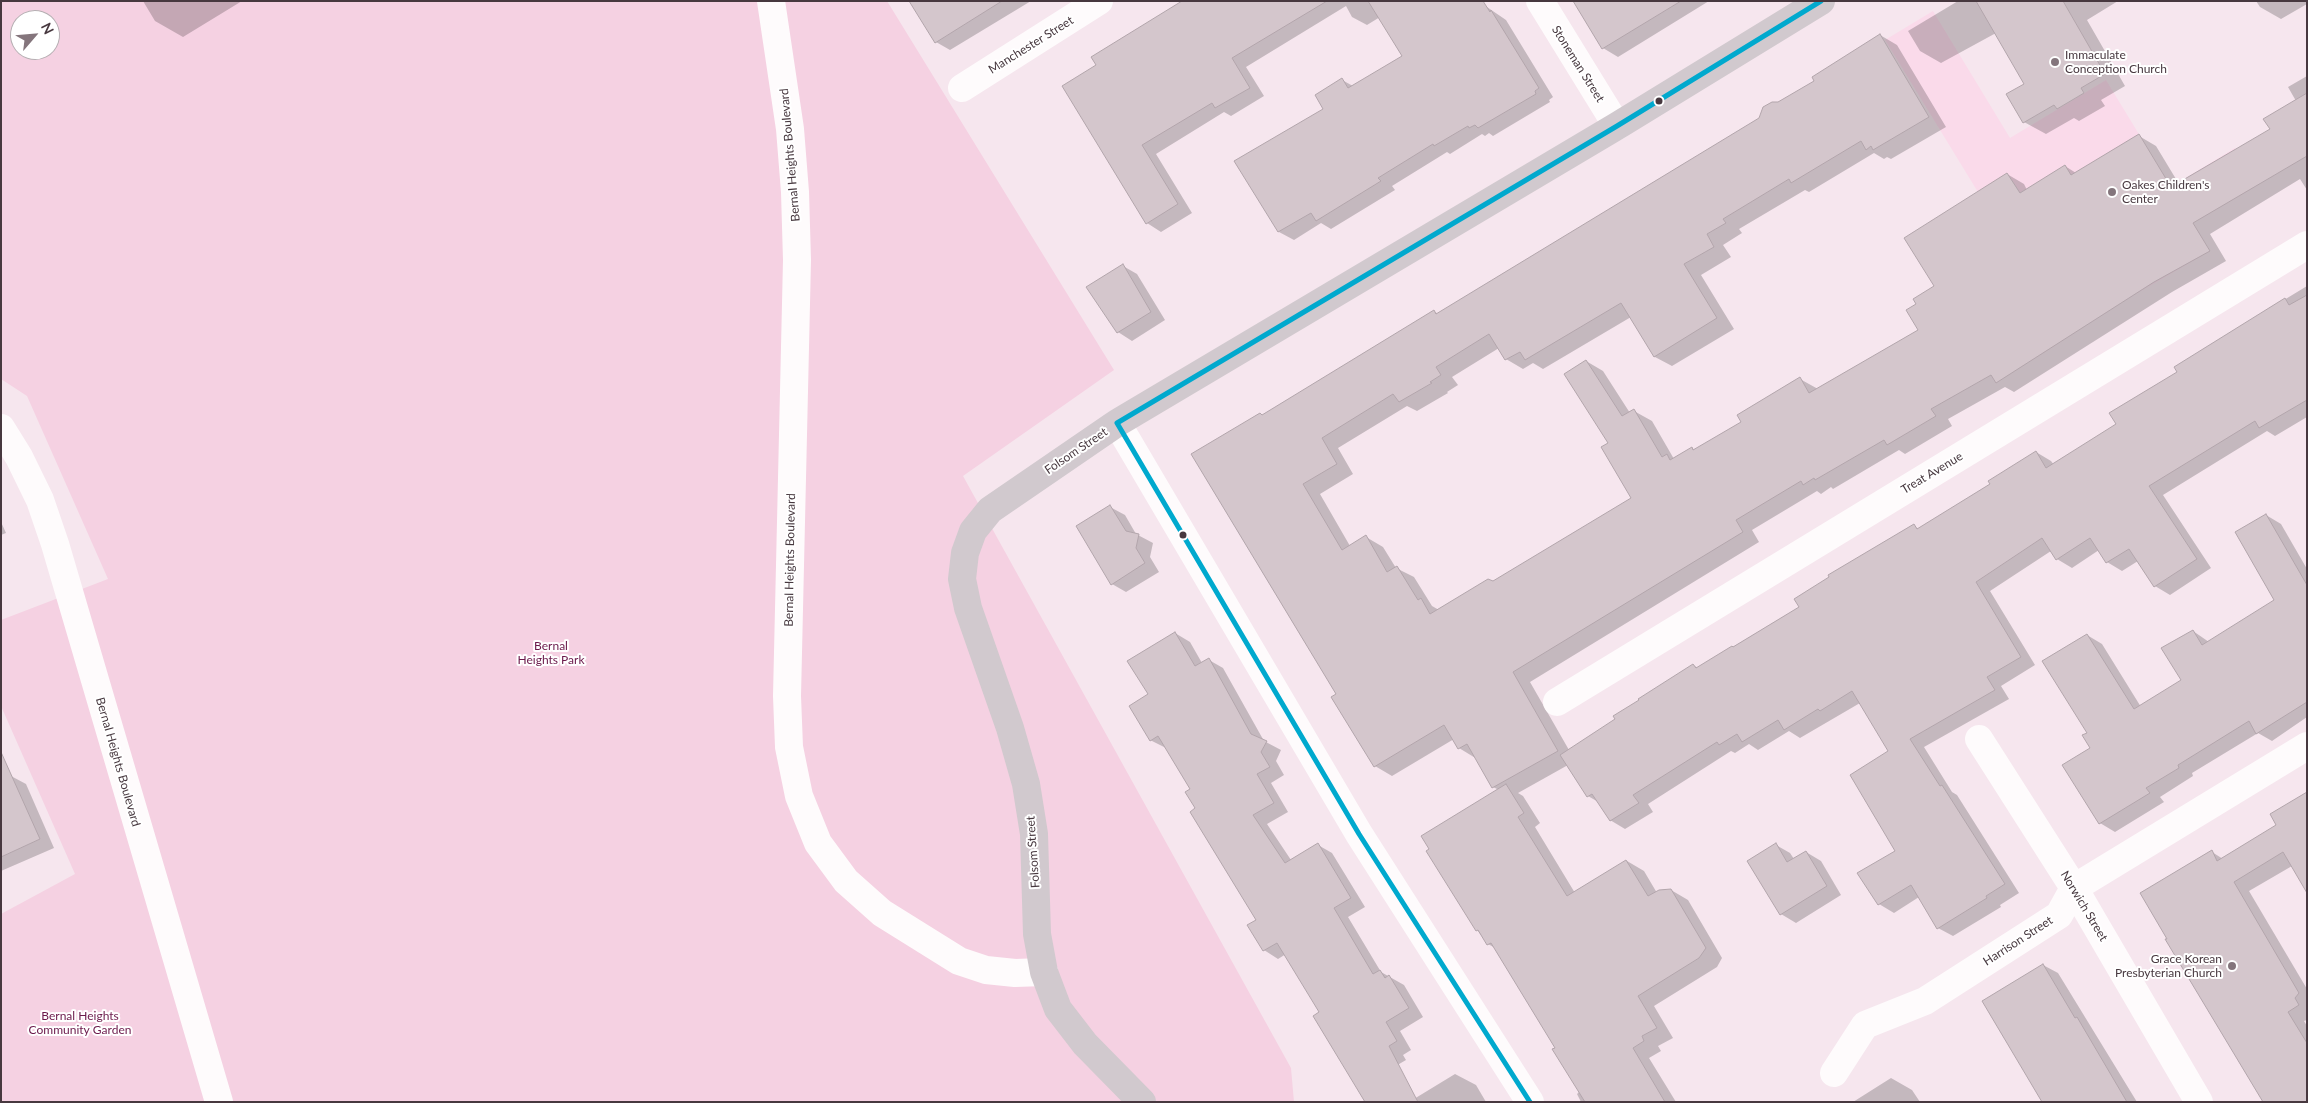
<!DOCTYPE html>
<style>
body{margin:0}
#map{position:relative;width:2308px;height:1103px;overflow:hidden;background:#f6e6ee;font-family:Lato,sans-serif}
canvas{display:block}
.frame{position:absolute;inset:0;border:2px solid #47383f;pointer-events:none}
.north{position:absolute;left:10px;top:10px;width:50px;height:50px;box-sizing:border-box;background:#fff;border:1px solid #b5afb2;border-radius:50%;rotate:63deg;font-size:14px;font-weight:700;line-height:20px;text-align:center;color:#47383f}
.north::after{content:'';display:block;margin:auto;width:18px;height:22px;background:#84757c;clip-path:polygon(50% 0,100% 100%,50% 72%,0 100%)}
</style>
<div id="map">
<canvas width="2308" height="1103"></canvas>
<div class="frame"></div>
<div class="north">N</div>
</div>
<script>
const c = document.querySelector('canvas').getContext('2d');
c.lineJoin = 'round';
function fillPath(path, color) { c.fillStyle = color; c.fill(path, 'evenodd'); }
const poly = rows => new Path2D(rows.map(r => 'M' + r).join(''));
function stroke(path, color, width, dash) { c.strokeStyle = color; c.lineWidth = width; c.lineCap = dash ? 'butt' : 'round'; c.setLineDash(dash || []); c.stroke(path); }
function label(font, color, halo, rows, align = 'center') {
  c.font = font + ' Lato,sans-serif'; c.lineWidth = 4; c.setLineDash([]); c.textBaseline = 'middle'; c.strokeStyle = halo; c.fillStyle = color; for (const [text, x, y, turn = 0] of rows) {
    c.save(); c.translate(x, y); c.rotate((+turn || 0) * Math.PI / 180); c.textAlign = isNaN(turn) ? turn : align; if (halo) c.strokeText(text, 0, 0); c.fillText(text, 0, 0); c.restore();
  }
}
fillPath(poly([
 [1933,11,2010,138,2106,80,2171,187,2235,148,2258,185,2193,223,2210,251,2132,296,1996,383,1904,238,1981,197,1885,40]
]), '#fadaea');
fillPath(poly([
 [1,1,887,1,1114,370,963,476,1291,1068,1294,1102,1,1102,1,914,75,874,1,706,1,620,108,579,27,396,1,379],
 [20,20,50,20,50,50,20,50]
]), '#f5d1e2');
fillPath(poly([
 [143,1,242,1,183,37,155,21],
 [911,1,1031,1,950,50,936,42],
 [1207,1,1471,1,1484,5,1506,20,1553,97,1549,100,1550,102,1493,136,1489,133,1485,136,1482,134,1450,154,1447,152,1392,186,1395,190,1331,229,1321,223,1294,240,1279,232,1325,109,1342,80,1353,86,1404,56,1380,17,1367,25,1352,17,1346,6,1246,67,1264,96,1231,116,1224,112,1156,154,1192,213,1161,232,1147,223,1064,86],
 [1574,1,1709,1,1618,57,1603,48],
 [1958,1,2118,1,2087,20,2125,86,2101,100,2105,106,2079,121,2074,118,2046,134,2024,122,2026,85,1996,33,1941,63,1920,51,1908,31],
 [2256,1,2307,1,2307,4,2281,19,2260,7],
 [1880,35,1897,45,1946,127,1891,159,1887,157,1884,159,1874,153,1809,192,1805,190,1739,229,1742,233,1723,245,1731,257,1701,275,1734,329,1672,366,1655,357,1631,317,1543,369,1533,363,1523,369,1506,359,1499,348,1452,377,1458,385,1447,392,1448,393,1417,411,1407,406,1338,448,1353,474,1320,494,1350,546,1366,537,1383,547,1396,568,1414,577,1432,606,1439,610,1493,582,1633,498,1610,444,1586,361,1603,371,1630,413,1634,411,1652,421,1674,459,1692,448,1695,450,1743,423,1800,379,1818,389,1919,330,1918,304,1936,286,2007,174,2024,184,2027,190,2065,166,2076,173,2139,136,2156,146,2179,184,2272,129,2296,101,2288,87,2307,76,2307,190,2300,179,2210,234,2226,261,2172,292,2014,392,2005,387,1948,419,1952,426,1905,454,1899,450,1833,489,1831,487,1821,494,1817,491,1752,530,1759,542,1530,682,1569,750,1617,720,1693,665,1698,668,1800,607,1914,526,1919,529,1991,484,2036,452,2051,461,2054,465,2117,425,2210,345,2307,286,2307,417,2275,436,2267,431,2163,495,2211,568,2170,595,2155,586,2138,561,2122,571,2107,562,2099,550,2072,568,2057,559,2051,551,1990,591,2035,665,2001,686,2009,699,1924,747,1952,792,1957,795,2019,893,2000,905,2001,907,1953,936,1938,928,1919,897,1894,913,1879,904,1896,851,1890,751,1860,703,1800,738,1789,731,1758,750,1749,744,1735,753,1731,751,1648,804,1653,812,1625,829,1610,820,1600,803,1588,796,1568,765,1518,793,1523,796,1540,823,1535,827,1575,893,1627,861,1644,871,1657,893,1671,890,1688,900,1722,958,1717,967,1654,1006,1673,1038,1658,1046,1661,1051,1649,1058,1676,1102,1581,1102,1577,1094,1580,1091,1557,1048,1497,949,1488,944,1477,930,1499,790,1493,787,1477,759,1459,748,1454,739,1392,776,1375,766,1337,695,1263,416,1434,311,1438,314,1760,119,1779,103,1815,81],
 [1123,266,1137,274,1165,320,1132,341,1118,332],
 [1110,507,1125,515,1136,534,1153,543,1150,557,1159,572,1126,592,1112,584],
 [2266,515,2281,524,2307,569,2307,717,2272,741,2258,733,2192,773,2193,776,2160,797,2164,802,2115,832,2100,823,2064,765,2092,748,2088,733,2087,635,2102,644,2141,707,2182,680,2193,631,2209,642,2276,601],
 [1,522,6,533,1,535],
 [1175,633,1190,642,1202,663,1209,660,1223,668,1264,741,1281,750,1276,761,1284,775,1271,783,1288,812,1267,824,1291,860,1318,845,1332,853,1365,907,1348,917,1381,972,1404,985,1423,1017,1400,1031,1411,1050,1403,1055,1406,1060,1365,1084,1286,954,1278,959,1264,950,1258,920,1197,809,1191,790,1166,748,1150,740,1149,695],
 [11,776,26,784,54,848,1,871,1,780],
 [2307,793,2292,866,2249,891,2307,989,2307,1020,2304,1021,2307,1026,2307,1102,2212,852,2223,859,2278,826],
 [1776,845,1790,853,1794,859,1806,852,1821,861,1841,895,1796,923,1781,914,1749,862],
 [2043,965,2058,973,2137,1102,2044,1102],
 [1455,1074,1476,1085,1486,1102,1409,1102],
 [1891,1078,1912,1090,1920,1102,1853,1102]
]), '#0003');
const building = poly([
 [909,1,1002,1,935,43,909,1],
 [1182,1,1327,1,1232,58,1250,88,1215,108,1212,103,1142,145,1178,204,1146,224,1062,86,1096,65,1091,57,1182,1],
 [1368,1,1483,1,1490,12,1491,10,1539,88,1535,91,1536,94,1478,128,1475,125,1469,128,1468,126,1434,146,1433,144,1378,178,1381,181,1316,221,1311,213,1278,232,1234,161,1323,109,1315,95,1342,78,1348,88,1402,56,1368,1],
 [1573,1,1681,1,1602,49,1573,1],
 [1976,1,2063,1,2105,74,2081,88,2084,93,2057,109,2054,105,2023,123,2006,94,2024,84,1976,1],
 [1880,34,1929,117,1873,150,1871,146,1866,150,1861,141,1791,183,1789,179,1723,219,1726,223,1707,234,1714,247,1684,264,1717,318,1654,357,1621,303,1525,360,1520,352,1505,360,1489,334,1436,367,1441,375,1430,382,1432,383,1399,402,1393,394,1322,438,1337,464,1303,484,1342,550,1366,535,1387,572,1397,566,1418,600,1421,598,1430,614,1488,579,1493,581,1631,498,1601,447,1608,443,1564,374,1586,360,1622,416,1634,409,1662,457,1667,454,1670,460,1692,447,1693,450,1741,422,1737,415,1800,377,1809,393,1918,330,1906,310,1916,304,1913,299,1934,286,1904,238,2007,173,2020,193,2065,165,2071,175,2139,134,2171,187,2270,129,2263,119,2307,93,2307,156,2193,223,2210,251,2154,282,1996,383,1991,375,1931,409,1936,416,1887,445,1884,440,1815,480,1814,478,1803,485,1801,481,1736,520,1743,532,1513,672,1558,751,1492,788,1467,744,1458,749,1444,725,1374,767,1331,697,1336,694,1191,454,1260,413,1262,415,1434,310,1436,314,1759,118,1763,107,1772,102,1778,102,1814,81,1812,77,1880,34],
 [1123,264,1151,312,1117,333,1086,287,1123,264],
 [2307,295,2307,400,2259,428,2255,421,2149,486,2197,559,2154,587,2129,549,2106,563,2090,538,2056,560,2042,538,1976,582,2021,657,1987,677,1995,690,1910,739,1940,786,1942,785,2005,884,1986,896,1987,898,1937,929,1911,885,1878,905,1857,873,1895,851,1850,775,1888,751,1852,691,1820,711,1818,709,1784,730,1778,720,1742,742,1737,734,1719,745,1717,742,1633,795,1639,803,1610,821,1592,794,1587,797,1560,755,1615,719,1613,716,1639,700,1638,699,1693,664,1696,668,1732,646,1733,647,1799,607,1794,599,1829,577,1828,575,1914,524,1917,529,1990,484,1988,481,2036,451,2046,468,2116,424,2109,413,2177,372,2174,367,2285,298,2289,305,2307,295],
 [1110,505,1126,531,1139,534,1136,548,1145,563,1111,585,1076,526,1110,505],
 [2266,514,2307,585,2307,702,2256,734,2249,721,2178,765,2179,768,2146,788,2150,793,2099,824,2062,765,2090,748,2082,735,2087,733,2042,661,2087,634,2134,709,2181,680,2161,648,2193,630,2202,645,2274,600,2235,532,2266,514],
 [1175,632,1195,666,1209,658,1251,734,1267,741,1261,752,1270,767,1257,774,1274,803,1253,815,1285,863,1318,843,1351,898,1334,908,1373,974,1380,970,1385,978,1389,975,1409,1008,1386,1022,1397,1041,1389,1046,1418,1102,1365,1102,1313,1016,1319,1012,1277,943,1263,951,1247,925,1256,920,1190,812,1195,808,1185,792,1190,789,1158,736,1150,741,1129,706,1148,694,1127,661,1175,632],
 [1,752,40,839,1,857,1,752],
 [1506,784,1524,813,1518,817,1567,896,1626,860,1648,896,1659,890,1671,889,1706,948,1699,958,1638,996,1657,1028,1642,1036,1644,1041,1633,1048,1665,1102,1585,1102,1552,1049,1555,1048,1491,943,1487,945,1478,930,1476,931,1426,851,1429,849,1421,836,1506,784],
 [2307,792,2307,893,2283,852,2234,882,2299,993,2295,998,2299,1005,2288,1012,2307,1043,2307,1102,2263,1102,2165,939,2167,939,2140,893,2212,850,2217,861,2276,825,2270,814,2307,792],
 [1776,843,1787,862,1806,851,1827,886,1780,915,1747,861,1776,843],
 [2043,964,2075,1018,2077,1017,2127,1102,2042,1102,1982,1001,2043,964]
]);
fillPath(building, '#d4c6cc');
stroke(building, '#b2a5ab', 1);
stroke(poly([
 [771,1,790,129,795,192,797,260,787,696,789,747,799,796,818,843,846,881,882,913,959,961,986,970,1015,973,1044,972],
 [1540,1,1617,126],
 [962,88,1099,1],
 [1117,423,1359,834,1530,1102],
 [1,428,19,457,40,500,55,544,219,1102],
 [1557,702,2307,245],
 [1979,739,2074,888,2199,1102],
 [1834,1073,1865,1025,1925,1001,2059,915,2074,888,2307,746]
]), '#fefbfc', 28);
stroke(poly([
 [1142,1102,1085,1044,1058,1009,1044,972,1037,934,1034,834,1026,784,1010,728,968,608,962,579,965,553,973,531,990,510,1117,423,1617,126,1821,1]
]), '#d1c9ce', 28);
stroke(poly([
 [1117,423,1617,126,1821,1],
 [1117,423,1359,834,1530,1102]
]), '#00a9ce', 5);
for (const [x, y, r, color] of [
 [2055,62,5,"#84757c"],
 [1659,101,4.5,"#47383f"],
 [2112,192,5,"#84757c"],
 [1183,535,4.5,"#47383f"],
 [2232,966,5,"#84757c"]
]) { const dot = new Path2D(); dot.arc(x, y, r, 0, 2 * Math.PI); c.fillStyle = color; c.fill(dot); stroke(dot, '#fff', 2); }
label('12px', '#47383f', '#fff', [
 ["Manchester Street",1031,45,-32],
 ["Stoneman Street",1578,64,58],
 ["Bernal Heights Boulevard",790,155,-95],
 ["Folsom Street",1076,451,-34],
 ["Treat Avenue",1932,473,-31],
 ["Bernal Heights Boulevard",790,560,-89],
 ["Bernal Heights Boulevard",118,762,74],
 ["Folsom Street",1033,852,-94],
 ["Norwich Street",2084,906,59],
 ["Harrison Street",2018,941,-33]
]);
label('12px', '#47383f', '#fff', [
 ["Immaculate",2065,55],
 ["Conception Church",2065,69],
 ["Oakes Children's",2122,185],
 ["Center",2122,199],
 ["Grace Korean",2222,959,"right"],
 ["Presbyterian Church",2222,973,"right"]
], 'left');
label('12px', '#6b194b', '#fff', [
 ["Bernal",551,646],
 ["Heights Park",551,660],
 ["Bernal Heights",80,1016],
 ["Community Garden",80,1030]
]);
</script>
